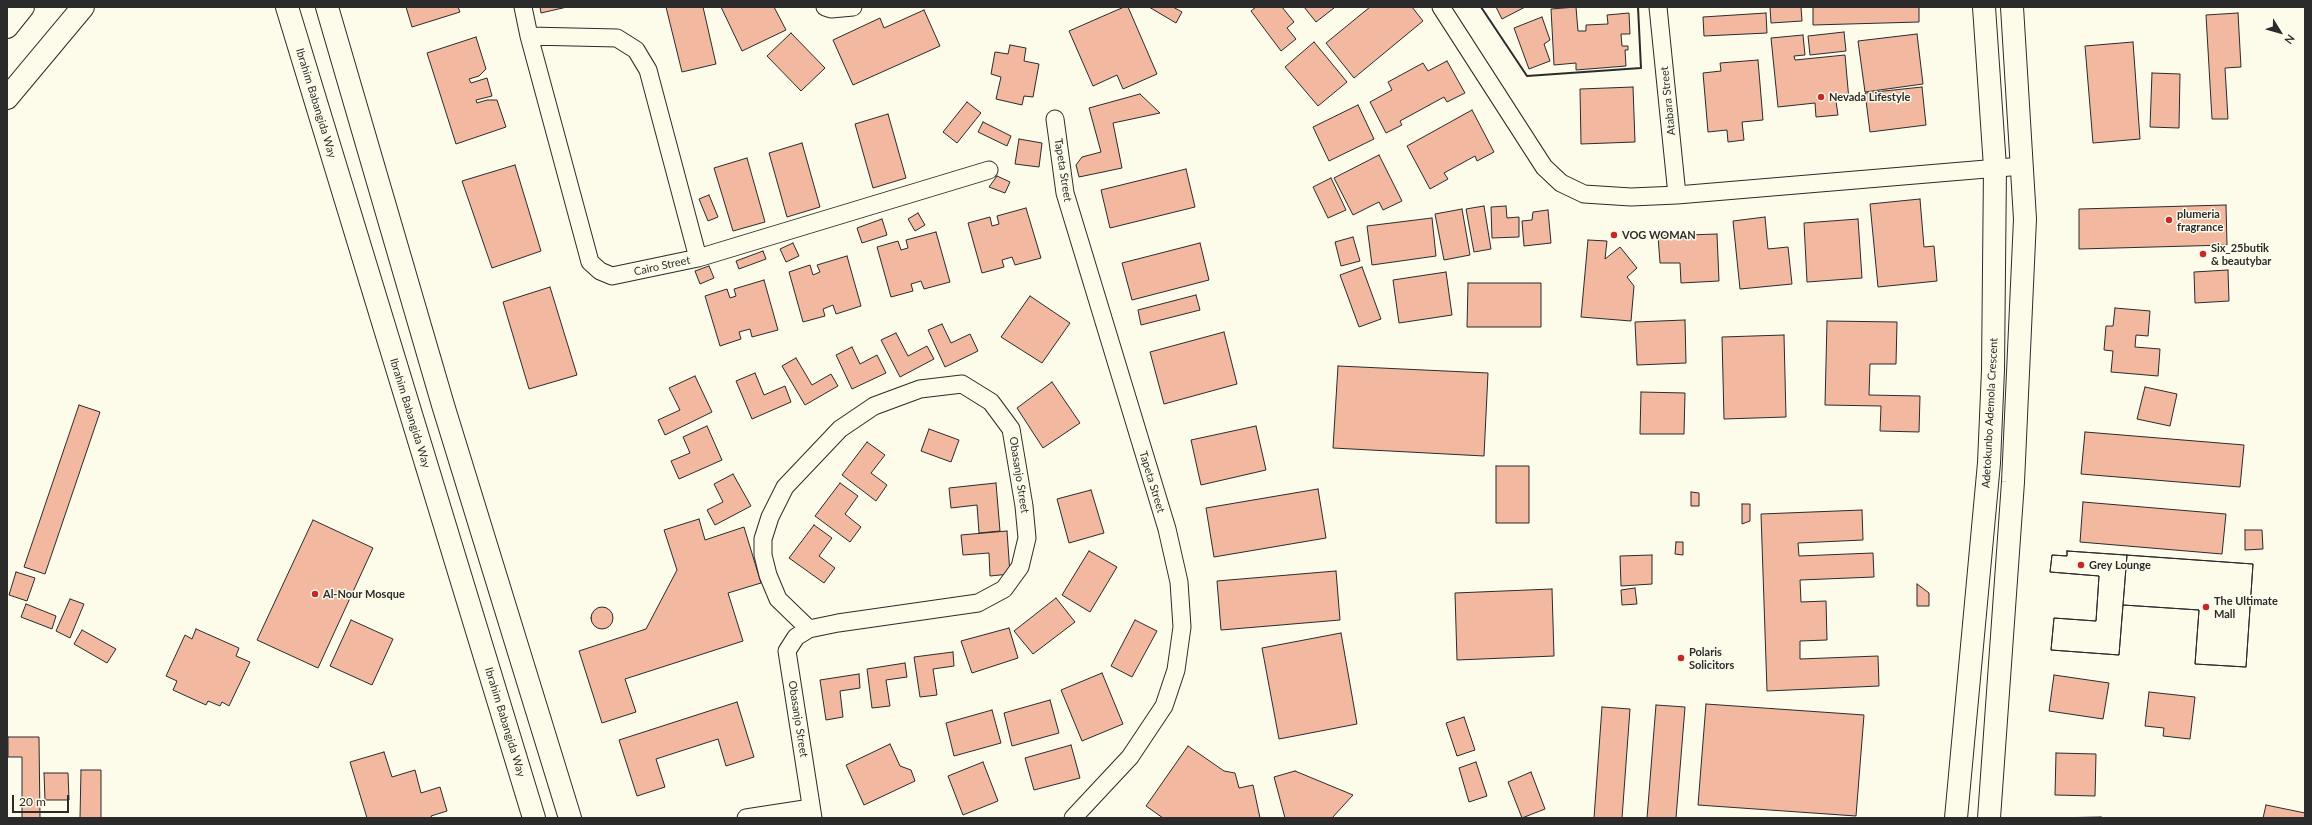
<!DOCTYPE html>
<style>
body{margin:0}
#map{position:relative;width:2312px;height:825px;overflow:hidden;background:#fdfbea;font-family:Lato,sans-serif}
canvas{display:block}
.frame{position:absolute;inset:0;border:8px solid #2b2b2b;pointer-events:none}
.north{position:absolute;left:2260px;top:12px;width:40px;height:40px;-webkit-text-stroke:3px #fdfbea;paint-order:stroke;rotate:127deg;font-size:11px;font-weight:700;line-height:16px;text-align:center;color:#2b2b2b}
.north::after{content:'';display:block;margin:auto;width:14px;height:18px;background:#2b2b2b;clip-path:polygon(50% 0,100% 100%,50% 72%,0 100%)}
.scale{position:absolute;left:12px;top:795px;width:57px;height:18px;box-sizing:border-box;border:2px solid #2b2b2b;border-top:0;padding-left:5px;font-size:12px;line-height:14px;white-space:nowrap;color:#2b2b2b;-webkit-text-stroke:3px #fdfbea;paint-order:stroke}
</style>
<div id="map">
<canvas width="2312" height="825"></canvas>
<div class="frame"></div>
<div class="north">N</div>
<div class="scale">20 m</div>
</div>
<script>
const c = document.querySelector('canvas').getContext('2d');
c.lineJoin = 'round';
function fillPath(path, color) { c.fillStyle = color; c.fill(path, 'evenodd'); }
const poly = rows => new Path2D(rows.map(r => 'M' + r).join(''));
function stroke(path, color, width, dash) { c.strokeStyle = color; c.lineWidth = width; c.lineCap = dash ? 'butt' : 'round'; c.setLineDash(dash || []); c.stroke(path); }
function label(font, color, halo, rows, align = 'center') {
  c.font = font + ' Lato,sans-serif'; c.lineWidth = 3; c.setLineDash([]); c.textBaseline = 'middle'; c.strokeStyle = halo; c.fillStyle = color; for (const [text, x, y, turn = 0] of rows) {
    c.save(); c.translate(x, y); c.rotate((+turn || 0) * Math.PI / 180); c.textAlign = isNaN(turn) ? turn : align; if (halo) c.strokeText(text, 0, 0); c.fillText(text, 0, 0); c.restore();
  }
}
const building = poly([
 [406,7,458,7,460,12,412,27,406,7],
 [540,7,567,7,541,13,540,7],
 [666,7,703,7,716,64,682,72,666,7],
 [721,7,774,7,786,30,742,51,721,7],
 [1124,7,1128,7,1157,74,1123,89,1117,75,1093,86,1069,31,1124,7],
 [1149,7,1173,7,1182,12,1176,23,1149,7],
 [1256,7,1282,7,1294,22,1287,28,1296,39,1281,51,1251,11,1256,7],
 [1304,7,1333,7,1334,8,1316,22,1304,7],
 [1370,7,1412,7,1423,21,1354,78,1326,43,1370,7],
 [1496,7,1525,7,1502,19,1496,7],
 [1576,7,1578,31,1586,31,1586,25,1608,24,1607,15,1629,13,1630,34,1621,34,1622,46,1628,46,1628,50,1625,50,1626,66,1576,70,1576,63,1554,65,1551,9,1576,7],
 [1770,7,1801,7,1802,21,1771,23,1770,7],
 [1813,7,1919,7,1919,22,1813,25,1813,7],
 [924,10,940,46,853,85,833,40,880,18,884,28,924,10],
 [1766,13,1767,33,1704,36,1703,17,1766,13],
 [2238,13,2241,67,2225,68,2228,119,2212,119,2206,15,2238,13],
 [1542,17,1550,40,1544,44,1550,61,1529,69,1514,28,1542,17],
 [1844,32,1846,51,1810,55,1808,36,1844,32],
 [791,33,825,68,801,91,767,56,791,33],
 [1917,34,1923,84,1865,92,1858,41,1917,34],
 [1803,35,1805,55,1794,56,1795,60,1845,55,1849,100,1836,101,1838,115,1816,117,1815,103,1778,107,1771,38,1803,35],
 [476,37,486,69,479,76,469,79,471,83,487,78,492,96,476,100,477,103,487,100,497,100,506,127,456,144,427,53,476,37],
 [1314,42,1347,82,1318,106,1285,67,1314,42],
 [2133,42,2140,139,2093,143,2085,46,2133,42],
 [1010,45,1026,48,1024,61,1039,64,1033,97,1024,96,1022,105,996,99,1001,77,991,74,995,52,1008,54,1010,45],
 [1758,60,1763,120,1742,122,1744,140,1728,142,1727,130,1708,132,1703,73,1721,71,1720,63,1758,60],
 [1447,61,1465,93,1447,102,1444,97,1400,121,1402,125,1386,133,1370,102,1392,90,1388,82,1423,63,1428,71,1447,61],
 [2152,73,2180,74,2179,128,2150,127,2152,73],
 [1633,87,1635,142,1581,144,1580,89,1633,87],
 [1922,87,1926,125,1870,132,1865,93,1922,87],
 [1140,94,1160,113,1113,123,1122,168,1079,177,1076,165,1082,157,1101,152,1089,108,1140,94],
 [967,102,981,113,957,143,943,132,967,102],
 [1358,105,1374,139,1329,161,1313,127,1358,105],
 [1472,110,1494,152,1477,161,1475,156,1444,173,1448,179,1430,189,1407,146,1472,110],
 [888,114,906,178,873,188,855,124,888,114],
 [983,122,1011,136,1007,146,978,132,983,122],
 [1019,139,1042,143,1039,167,1015,164,1019,139],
 [802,143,820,207,787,217,769,153,802,143],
 [1379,155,1402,201,1383,210,1379,202,1353,215,1334,178,1379,155],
 [747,158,765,222,733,231,714,168,747,158],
 [515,165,541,251,492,268,462,181,515,165],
 [1186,169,1195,207,1110,228,1101,190,1186,169],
 [997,176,1010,182,1005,193,989,187,997,176],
 [1331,178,1346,210,1328,218,1313,187,1331,178],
 [709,195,718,217,708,221,699,199,709,195],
 [1920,199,1924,247,1934,246,1937,281,1878,287,1870,204,1920,199],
 [2226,205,2227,245,2079,249,2079,209,2226,205],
 [1484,206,1491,249,1474,252,1466,209,1484,206],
 [1506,206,1507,218,1519,217,1519,237,1492,238,1491,207,1506,206],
 [1026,208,1041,258,1015,265,1012,257,1002,260,1004,267,982,273,968,223,990,217,992,226,999,224,997,216,1026,208],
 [1462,209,1470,255,1444,260,1435,214,1462,209],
 [1548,210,1551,243,1524,246,1522,221,1532,220,1533,212,1548,210],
 [918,213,925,225,915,231,908,219,918,213],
 [1765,217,1768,249,1788,247,1792,284,1740,289,1733,221,1765,217],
 [1432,218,1436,256,1372,265,1367,226,1432,218],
 [882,219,887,235,862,243,857,228,882,219],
 [1858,219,1862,278,1807,282,1804,223,1858,219],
 [936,232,950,282,924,289,921,281,911,284,913,291,891,297,877,247,898,241,901,250,908,248,906,240,936,232],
 [1717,234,1719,281,1681,283,1680,263,1660,263,1658,236,1717,234],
 [1353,237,1360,261,1341,266,1335,242,1353,237],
 [1588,240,1607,241,1605,259,1620,247,1637,268,1627,277,1634,286,1631,321,1581,317,1588,240],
 [793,243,799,256,786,262,780,249,793,243],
 [1200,243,1209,280,1132,300,1122,263,1200,243],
 [763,251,766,259,739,269,736,261,763,251],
 [847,256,861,306,836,314,833,305,823,309,825,316,803,322,789,272,810,265,813,275,820,272,817,265,847,256],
 [709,266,714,278,700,284,695,271,709,266],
 [1362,267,1381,319,1359,327,1340,275,1362,267],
 [2228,270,2229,301,2195,303,2194,272,2228,270],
 [1446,272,1452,315,1399,323,1393,280,1446,272],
 [764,280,778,330,752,337,750,329,739,332,741,339,720,346,705,296,727,289,730,298,736,296,734,289,764,280],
 [1468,283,1541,283,1541,327,1467,327,1468,283],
 [550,287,577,375,529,389,503,302,550,287],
 [1196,295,1200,310,1141,325,1138,310,1196,295],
 [1030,296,1070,323,1042,363,1001,337,1030,296],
 [2115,308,2150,311,2148,336,2136,335,2135,347,2160,349,2158,376,2111,372,2113,351,2104,350,2106,326,2113,326,2115,308],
 [1685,320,1686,363,1637,365,1635,322,1685,320],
 [1827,321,1897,322,1896,364,1870,364,1869,395,1920,396,1919,432,1880,431,1881,406,1825,405,1827,321],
 [942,324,951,343,970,334,978,351,945,367,928,330,942,324],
 [1224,332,1237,384,1164,404,1150,352,1224,332],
 [896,333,908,356,927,346,934,359,900,377,881,340,896,333],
 [1784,335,1786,417,1724,419,1722,337,1784,335],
 [852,347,860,364,877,355,886,373,852,389,836,355,852,347],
 [796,358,812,385,831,374,838,386,805,405,782,366,796,358],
 [1338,366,1488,373,1484,456,1333,448,1338,366],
 [755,373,764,395,785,386,791,402,752,419,736,381,755,373],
 [695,376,712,412,665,435,658,420,680,410,669,388,695,376],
 [1052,382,1080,423,1043,448,1017,408,1052,382],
 [2145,387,2177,394,2170,426,2137,419,2145,387],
 [1641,392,1685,393,1684,434,1640,434,1641,392],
 [79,405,100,412,45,574,24,567,79,405],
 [707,426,722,460,679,479,671,461,690,453,683,437,707,426],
 [1256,426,1266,470,1201,485,1191,440,1256,426],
 [929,429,959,440,951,462,921,451,929,429],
 [2085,432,2244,445,2240,487,2081,474,2085,432],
 [867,442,885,455,871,473,887,485,876,501,842,475,867,442],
 [1496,466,1529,466,1529,523,1496,523,1496,466],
 [733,474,751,506,715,525,707,510,723,502,714,484,733,474],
 [840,483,858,496,845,514,861,527,850,542,815,516,840,483],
 [996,483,1000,531,979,533,977,505,951,508,949,488,996,483],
 [1318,489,1326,538,1214,557,1206,508,1318,489],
 [1091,490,1104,533,1069,543,1057,499,1091,490],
 [1691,492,1699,493,1699,506,1691,506,1691,492],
 [2083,502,2226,514,2222,554,2080,542,2083,502],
 [1742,504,1750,504,1750,521,1742,524,1742,504],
 [1862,510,1863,540,1798,543,1799,556,1873,553,1874,577,1800,580,1801,602,1826,601,1827,640,1800,641,1800,659,1878,656,1879,686,1767,691,1761,514,1862,510],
 [699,519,705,540,744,527,761,583,728,593,743,641,625,679,636,712,602,723,579,651,646,629,677,570,664,530,699,519],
 [313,520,373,548,318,668,257,640,313,520],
 [814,525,832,538,819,556,835,568,824,583,789,558,814,525],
 [2245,530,2262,530,2263,549,2245,550,2245,530],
 [1007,531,1010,574,990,576,989,553,963,555,961,535,1007,531],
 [1676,542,1683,542,1683,555,1675,554,1676,542],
 [1089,551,1117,567,1090,612,1062,595,1089,551],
 [2067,551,2253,564,2246,667,2195,664,2199,610,2123,605,2119,655,2051,650,2054,618,2096,621,2099,576,2050,572,2052,555,2067,556,2067,551],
 [2067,551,2127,555,2119,655,2051,650,2054,618,2096,621,2099,576,2050,572,2052,555,2067,556,2067,551],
 [1652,555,1652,584,1621,586,1620,556,1652,555],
 [2127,555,2253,564,2246,667,2195,664,2199,610,2123,605,2127,555],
 [1336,571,1340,620,1221,630,1217,581,1336,571],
 [16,572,35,578,27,601,9,595,16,572],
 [1917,584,1929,593,1929,606,1917,606,1917,584],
 [1635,588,1637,604,1622,605,1621,590,1635,588],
 [1552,589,1554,656,1457,660,1455,593,1552,589],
 [1056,598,1075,622,1033,654,1014,631,1056,598],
 [70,599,84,604,70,638,56,631,70,599],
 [26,604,56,616,52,629,21,617,26,604],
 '591 618a11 11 0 1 1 22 0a11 11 0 1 1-22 0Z',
 [351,620,393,639,372,685,330,666,351,620],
 [1135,620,1157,631,1132,677,1111,666,1135,620],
 [1009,628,1018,658,972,673,961,641,1009,628],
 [196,629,239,648,236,656,250,662,229,706,222,702,220,706,208,701,206,705,173,690,177,681,166,676,185,635,192,639,196,629],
 [82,630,116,649,107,663,74,644,82,630],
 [1341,633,1357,724,1279,739,1262,648,1341,633],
 [953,652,954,666,933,669,937,695,920,697,914,657,953,652],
 [905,663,907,677,886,680,890,706,872,708,867,669,905,663],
 [1102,673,1123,724,1082,741,1061,690,1102,673],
 [859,674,860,688,840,691,843,717,826,720,820,680,859,674],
 [2054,675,2109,683,2103,719,2049,711,2054,675],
 [2149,692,2195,697,2190,739,2163,736,2164,728,2145,726,2149,692],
 [1050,700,1059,733,1012,746,1004,713,1050,700],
 [737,702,754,757,726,766,718,739,656,759,665,787,637,796,619,740,737,702],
 [1706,704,1864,715,1856,816,1698,805,1706,704],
 [1656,705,1685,707,1676,818,1647,818,1656,705],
 [1602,707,1630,709,1622,818,1594,818,1602,707],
 [992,710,1001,743,954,756,946,723,992,710],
 [1464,717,1475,750,1457,756,1446,723,1464,717],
 [8,737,39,737,40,818,22,818,22,757,8,757,8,737],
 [890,744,900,766,911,770,915,781,864,805,846,765,890,744],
 [1071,745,1080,778,1034,790,1025,758,1071,745],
 [1188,746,1224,771,1235,773,1239,788,1253,785,1260,818,1163,818,1146,806,1188,746],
 [384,752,392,777,415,770,421,793,440,787,447,811,431,816,432,818,367,818,350,762,384,752],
 [2056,753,2096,754,2095,796,2055,795,2056,753],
 [983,762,998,801,963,815,948,776,983,762],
 [1476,762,1487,796,1469,802,1459,768,1476,762],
 [81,770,101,770,101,818,80,818,81,770],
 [1295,771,1353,795,1332,818,1285,818,1274,777,1295,771],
 [1531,772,1545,809,1522,818,1508,782,1531,772],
 [44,773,68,773,69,800,45,800,44,773],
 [2266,805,2305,813,2305,818,2263,818,2266,805],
 [2101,817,2101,818,2051,818,2101,817]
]);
fillPath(building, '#f2b8a0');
stroke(building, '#2b2b2b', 1);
const minor = poly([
 [523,7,529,36,590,262,600,271,612,276,698,258,989,170],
 [825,7,831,9,853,7],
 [1441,7,1544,167,1561,183,1584,194,1631,197,1677,195,2022,166],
 [1658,7,1677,195],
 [529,36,617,38,636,50,648,70,698,258],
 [1055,119,1065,193,1167,529,1179,582,1182,627,1176,670,1164,706,1130,757,1073,818],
 [809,629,778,599,768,575,763,555,763,539,770,517,785,487,840,429,874,406,920,389,962,384,991,402,1011,429,1024,506,1027,538,1020,567,1004,589,978,603,838,623,809,629,796,637,787,651,813,818],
 [746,818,811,808]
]);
const secondary = poly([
 [287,7,534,818],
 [327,7,443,405,570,818],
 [1956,818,1989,463,1993,370,1995,167,1984,7],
 [1989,818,2013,482,2025,219,2012,7]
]);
const primary = poly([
 [7,27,23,7],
 [7,98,83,7]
]);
stroke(minor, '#2b2b2b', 19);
stroke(secondary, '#2b2b2b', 24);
stroke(primary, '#2b2b2b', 24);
stroke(minor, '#fdfbea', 17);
stroke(secondary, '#fdfbea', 22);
stroke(primary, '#fdfbea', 22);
stroke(poly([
 [1481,7,1527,76,1641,68,1638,7]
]), '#2b2b2b', 2);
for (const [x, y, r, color] of [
 [1821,97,4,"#c62828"],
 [2169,220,4,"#c62828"],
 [1614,235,4,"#c62828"],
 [2203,254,4,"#c62828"],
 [2081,565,4,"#c62828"],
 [315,594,4,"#c62828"],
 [2206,607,4,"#c62828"],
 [1681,658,4,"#c62828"]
]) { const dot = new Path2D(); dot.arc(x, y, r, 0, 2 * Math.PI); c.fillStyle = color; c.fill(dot); stroke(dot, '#fdfbea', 1.5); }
label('bold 11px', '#2b2b2b', '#fdfbea', [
 ["Nevada Lifestyle",1829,97],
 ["plumeria",2177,214],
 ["fragrance",2177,227],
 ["VOG WOMAN",1622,235],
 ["Six_25butik",2211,248],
 ["& beautybar",2211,261],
 ["Grey Lounge",2089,565],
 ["Al-Nour Mosque",323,594],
 ["The Ultimate",2214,601],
 ["Mall",2214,614],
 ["Polaris",1689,652],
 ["Solicitors",1689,665]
], 'left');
label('11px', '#2b2b2b', '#fdfbea', [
 ["Atabara Street",1668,101,-96],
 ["Ibrahim Babangida Way",316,103,73],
 ["Tapeta Street",1063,170,81],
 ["Cairo Street",662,266,-12],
 ["Ibrahim Babangida Way",410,413,73],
 ["Adetokunbo Ademola Crescent",1990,413,-87],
 ["Obasanjo Street",1019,475,81],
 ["Tapeta Street",1152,482,73],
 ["Obasanjo Street",798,719,81],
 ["Ibrahim Babangida Way",505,722,73]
]);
</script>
